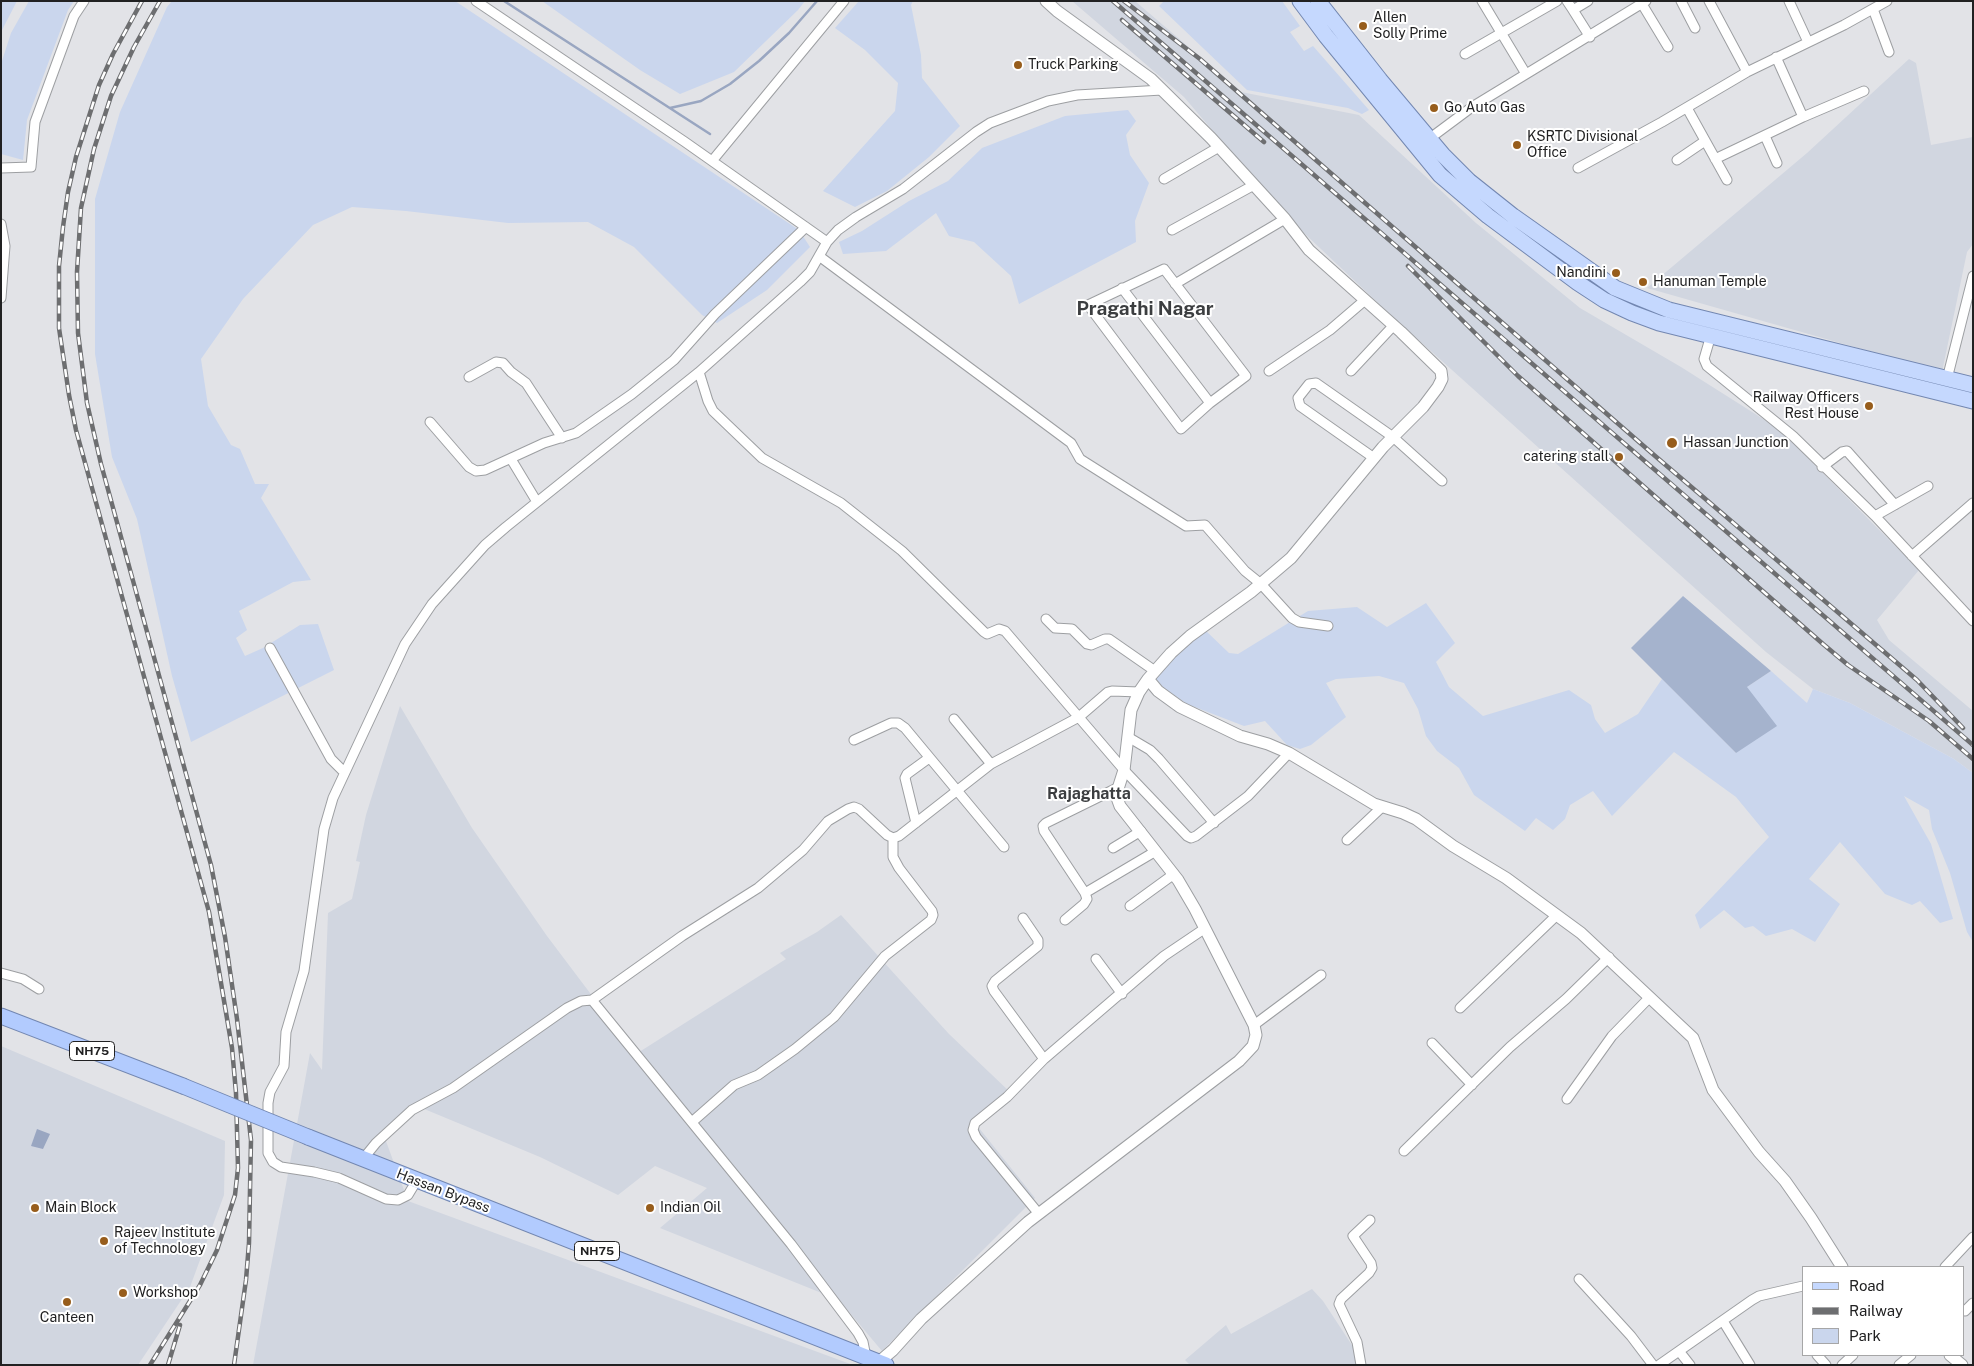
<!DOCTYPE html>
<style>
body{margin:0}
#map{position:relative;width:1974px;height:1366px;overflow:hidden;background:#e2e3e7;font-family:"Public Sans",sans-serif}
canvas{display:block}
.frame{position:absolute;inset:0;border:2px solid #212122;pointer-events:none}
.legend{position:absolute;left:1802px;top:1266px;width:162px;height:90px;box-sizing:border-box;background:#fff;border:1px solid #a6a6a7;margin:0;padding:6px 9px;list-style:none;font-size:15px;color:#212122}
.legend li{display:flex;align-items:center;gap:10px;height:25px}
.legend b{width:25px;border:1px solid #a6a6a7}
</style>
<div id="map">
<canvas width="1974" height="1366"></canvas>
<div class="frame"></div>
<ul class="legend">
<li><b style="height:6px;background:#c5d8fe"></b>Road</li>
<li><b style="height:6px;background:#6d6e70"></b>Railway</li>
<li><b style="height:14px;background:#cad6ed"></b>Park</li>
</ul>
</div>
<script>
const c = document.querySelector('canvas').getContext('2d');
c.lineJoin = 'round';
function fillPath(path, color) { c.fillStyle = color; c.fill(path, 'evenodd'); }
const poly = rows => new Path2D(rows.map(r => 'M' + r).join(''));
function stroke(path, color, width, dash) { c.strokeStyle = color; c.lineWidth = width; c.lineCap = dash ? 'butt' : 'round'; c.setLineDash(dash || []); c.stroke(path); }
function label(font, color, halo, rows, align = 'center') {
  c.font = font + ' "Public Sans",sans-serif'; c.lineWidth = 4; c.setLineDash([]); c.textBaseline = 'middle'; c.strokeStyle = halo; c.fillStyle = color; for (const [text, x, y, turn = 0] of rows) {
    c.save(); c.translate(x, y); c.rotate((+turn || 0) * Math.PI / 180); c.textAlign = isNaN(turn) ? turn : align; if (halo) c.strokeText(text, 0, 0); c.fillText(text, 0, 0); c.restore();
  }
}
fillPath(poly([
 [1072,1,1135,1,1241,92,1359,115,1476,223,1580,308,1681,367,1779,429,1919,570,1877,620,1889,640,1973,711,1973,773,1954,759,1850,703,1813,689,1766,652,1393,317,1304,233,1224,144,1184,97],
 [1909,59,1916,63,1931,145,1973,137,1973,244,1967,252,1942,372,1647,288,1807,153],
 [400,706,472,828,547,936,636,1054,786,959,780,953,817,932,841,915,949,1034,1011,1093,975,1123,1035,1198,882,1351,839,1300,660,1228,707,1188,655,1166,618,1195,540,1157,417,1106,383,1133,408,1201,853,1365,253,1365,310,1053,322,1070,328,913,352,899,360,862,356,861,366,815],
 [1,1046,225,1141,224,1195,190,1287,138,1365,1,1365],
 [1312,1289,1323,1301,1365,1365,1190,1365,1185,1360,1226,1325,1231,1334]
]), '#d1d6e0');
fillPath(poly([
 [1,1,17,1,1,32],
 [29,1,74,1,68,10,27,120,23,160,1,154,1,64,11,33],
 [172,1,455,1,799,230,810,247,767,290,717,323,702,315,634,247,588,222,508,223,406,211,352,207,313,225,243,299,201,359,208,406,231,445,240,449,255,484,269,484,261,498,311,580,293,582,239,611,247,630,236,638,245,656,263,648,300,625,318,624,334,670,191,742,172,676,137,519,112,457,95,354,95,199,120,112,167,7],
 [542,1,805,1,798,10,734,72,680,94,640,70],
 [859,1,913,1,911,5,921,55,922,78,960,126,929,157,887,191,855,207,823,191,895,111,898,83,865,50,835,28],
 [1164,1,1282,1,1300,26,1290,32,1304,51,1313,46,1369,110,1362,114,1348,108,1247,90,1159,6],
 [1128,110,1136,121,1126,135,1130,155,1149,183,1135,221,1136,242,1019,304,1011,276,974,242,949,236,936,213,886,251,843,254,839,242,862,231,909,201,948,181,982,148,1065,116],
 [1426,603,1455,643,1436,662,1449,687,1483,716,1569,690,1591,705,1595,719,1605,733,1638,714,1662,679,1736,753,1747,687,1771,671,1807,703,1813,689,1850,703,1954,759,1973,773,1973,942,1967,932,1950,873,1932,829,1929,810,1904,796,1931,844,1953,919,1940,923,1920,901,1912,905,1885,894,1840,842,1809,879,1840,904,1815,942,1792,929,1766,936,1753,926,1745,928,1724,910,1700,929,1695,915,1769,837,1736,797,1674,752,1612,816,1593,791,1570,805,1565,819,1553,830,1536,818,1525,831,1474,795,1459,768,1437,751,1426,736,1418,709,1404,683,1379,676,1336,679,1326,683,1346,717,1311,745,1300,749,1287,745,1265,721,1244,726,1187,704,1165,689,1155,678,1186,644,1206,631,1229,653,1238,654,1308,611,1357,607,1387,627]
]), '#cad6ed');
fillPath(poly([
 [1683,596,1771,671,1747,687,1777,726,1736,753,1631,648]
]), '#a5b3cd');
fillPath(poly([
 [37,1129,50,1134,43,1149,31,1146]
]), '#99a6c1');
stroke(poly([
 [504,1,710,134],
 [670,108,701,101,730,84,759,61,789,33,817,1]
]), '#99a6c1', 2.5);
const minor = poly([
 [476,1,685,142,827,242],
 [1482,1,1526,74],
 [1567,1,1573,10,1588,1],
 [1681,1,1695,28],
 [1709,1,1747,72],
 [1789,1,1808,42],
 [1642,4,1668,47],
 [1873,9,1889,52],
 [1573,10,1590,37],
 [1465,54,1557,1],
 [1776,57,1803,117],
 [1687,108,1727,180],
 [1765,136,1777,163],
 [1429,139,1472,107,1646,1],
 [1715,159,1803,117,1864,91],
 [1677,160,1705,141],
 [712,161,844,1],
 [1,168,31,167,35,122,74,16,84,1],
 [1578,168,1662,122,1747,72,1844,25,1887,1],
 [1164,179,1219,147],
 [1,224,5,246,1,298],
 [1172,230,1254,185],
 [819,256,1071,443,1080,459,1186,526,1205,525,1245,571,1261,584,1292,618,1299,622,1328,626],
 [1164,269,1246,376,1210,403,1181,429,1088,305,1164,269],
 [1175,284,1285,219],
 [1122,288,1210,403],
 [1711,335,1704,359,1707,366,1793,436,1875,516,1973,621],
 [1269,371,1330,330,1365,300],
 [1351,371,1394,325],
 [699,372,708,401,713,411,762,458,841,503,902,551,984,632,987,634,999,629,1005,631,1124,770,1187,836,1191,838,1196,836,1248,796,1289,753],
 [469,377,496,362,503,363,511,372,526,383,562,438],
 [1947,379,1973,276],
 [430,422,469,467,476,471,485,470,544,443,576,433,632,394,674,360,715,314,806,227],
 [1374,458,1300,406,1298,398,1309,384,1316,383,1393,437,1442,481],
 [511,459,537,502],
 [1822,467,1842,452,1847,451,1895,505],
 [1875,516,1928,486],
 [1912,556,1973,503],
 [1046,619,1055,628,1072,629,1087,644,1091,645,1105,639,1109,639,1155,671],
 [270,648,331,759,344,772],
 [954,719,991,764],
 [1128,737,1150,750,1159,759,1214,823],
 [854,740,891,723,898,723,905,728,1004,847],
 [1119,787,1046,823,1043,826,1044,831,1085,893,1156,851],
 [916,823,905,778,907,774,929,758],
 [1347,840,1382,807],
 [1113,848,1141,831],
 [1130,906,1174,874],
 [1023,918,1038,940,1038,946,995,981,992,986,994,991,1044,1059],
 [1065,920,1084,904,1087,899,1085,893],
 [1096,959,1122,994],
 [1,973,23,979,39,989],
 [592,1000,791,1244,858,1333,863,1342,866,1357],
 [1460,1008,1557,915],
 [1254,1025,1321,975],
 [1432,1043,1472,1085],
 [1567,1099,1612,1036,1649,998],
 [692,1122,734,1085,758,1075,795,1049,834,1017,885,956,931,920,933,915,932,911,899,868,893,857,893,838],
 [1404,1151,1510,1047,1566,999,1609,957],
 [363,1159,376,1143,412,1110,453,1088,567,1008,581,1001,592,1000,682,936,758,888,803,850,828,821,848,809,854,807,859,809,887,835,893,838,899,836,991,764,1079,717,1108,692,1112,691,1139,692],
 [417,1180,408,1195,398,1200,386,1199,339,1178,314,1172,281,1167,273,1162,268,1153,268,1103,270,1092,284,1066,286,1032,304,971,324,829,333,798,405,644,432,604,485,545,506,527,699,372,800,282,810,272,827,242,838,230,856,217,903,189,976,132,990,123,1048,101,1077,95,1162,90],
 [1039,1214,976,1137,973,1130,975,1123,1007,1097,1044,1059,1164,956,1204,929],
 [1945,1267,1973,1237],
 [1579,1279,1631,1336,1653,1365],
 [1965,1311,1973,1303],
 [1723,1321,1750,1365],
 [1679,1351,1690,1365],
 [1817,1355,1826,1365],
 [1361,1365,1357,1342,1339,1304,1341,1299,1369,1273,1372,1268,1371,1263,1353,1236,1370,1220],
 [1659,1365,1752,1300,1759,1296,1803,1286],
 [1842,1365,1853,1355],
 [1899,1365,1911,1355]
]);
const tertiary = poly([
 [1046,1,1057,11,1151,79,1211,138,1285,219,1309,250,1401,332,1441,371,1442,379,1438,387,1423,407,1383,447,1291,558,1251,592,1190,636,1171,653,1148,679,1158,691,1180,707,1240,736,1268,744,1289,753,1374,804,1403,813,1416,819,1453,846,1506,878,1581,933,1693,1038,1713,1090,1759,1152,1785,1181,1811,1218,1842,1267],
 [1950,1355,1962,1365],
 [879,1362,893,1350,921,1319,1028,1222,1239,1061,1253,1046,1256,1035,1254,1025,1195,909,1178,880,1120,806,1116,795,1124,770,1131,710,1139,692,1148,679]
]);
const primary = poly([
 [1300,1,1326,36,1440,175,1488,216,1578,283,1604,300,1632,313,1659,323,1973,401],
 [1318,1,1380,80,1443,155,1469,181,1513,216,1615,288,1669,310,1973,385]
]);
const trunk = poly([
 [1,1016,183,1086],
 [308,1137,886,1365]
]);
stroke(minor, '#9d9fa2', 11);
stroke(tertiary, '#9d9fa2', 13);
stroke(primary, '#7387b1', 17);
stroke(trunk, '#7387b1', 17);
stroke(minor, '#fff', 9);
stroke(tertiary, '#fff', 11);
stroke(primary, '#c5d8fe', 15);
stroke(trunk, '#b2cbfe', 15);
const rail = poly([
 [142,1,113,54,99,85,76,157,68,192,63,227,59,266,59,328,69,395,76,430,209,912,232,1048,236,1093,238,1168,235,1195,217,1250,200,1285,150,1365],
 [160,1,134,47,111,96,94,149,81,208,77,272,78,333,87,403,101,464,211,865,225,937,237,1019,251,1140,250,1190,249,1243,246,1280,234,1365],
 [1113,1,1973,745],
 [1124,1,1200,59,1654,455,1917,680,1963,728],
 [1122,20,1264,142],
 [1408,266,1518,376,1823,644,1848,665,1929,721,1973,759],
 [168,1365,180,1325]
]);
stroke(rail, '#6d6e70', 4.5);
stroke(rail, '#fff', 2.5, [8]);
const trunkBridge = poly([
 [183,1086,308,1137]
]);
stroke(trunkBridge, '#7387b1', 17, []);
stroke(trunkBridge, '#b2cbfe', 15);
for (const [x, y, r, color] of [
 [1363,26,5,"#975d1c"],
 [1018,65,5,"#975d1c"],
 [1434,108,5,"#975d1c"],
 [1517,145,5,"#975d1c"],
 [1616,273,5,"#975d1c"],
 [1643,282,5,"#975d1c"],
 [1869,406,5,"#975d1c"],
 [1672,443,6,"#975d1c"],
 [1619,457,5,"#975d1c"],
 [35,1208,5,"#975d1c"],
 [650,1208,5,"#975d1c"],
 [104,1241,5,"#975d1c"],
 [123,1293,5,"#975d1c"],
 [67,1302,5,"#975d1c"]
]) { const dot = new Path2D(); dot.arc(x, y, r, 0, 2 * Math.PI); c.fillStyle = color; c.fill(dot); stroke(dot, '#fff', 2); }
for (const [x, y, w] of [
 [92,1051,45],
 [597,1251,45]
]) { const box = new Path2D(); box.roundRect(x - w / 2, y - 9.5, w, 19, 4); c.fillStyle = '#fff'; c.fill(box); stroke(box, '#212122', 1); }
label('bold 12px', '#212122', null, [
 ["NH75",92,1051],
 ["NH75",597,1251]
]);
label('14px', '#212122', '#fff', [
 ["Allen",1373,18],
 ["Solly Prime",1373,34],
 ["Truck Parking",1028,65],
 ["Go Auto Gas",1444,108],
 ["KSRTC Divisional",1527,137],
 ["Office",1527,153],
 ["Nandini",1606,273,"right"],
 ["Hanuman Temple",1653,282],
 ["Railway Officers",1859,398,"right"],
 ["Rest House",1859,414,"right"],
 ["Hassan Junction",1683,443],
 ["catering stall",1609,457,"right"],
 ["Main Block",45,1208],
 ["Indian Oil",660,1208],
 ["Rajeev Institute",114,1233],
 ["of Technology",114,1249],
 ["Workshop",133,1293],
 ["Canteen",67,1318,"center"]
], 'left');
label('14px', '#212122', '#fff', [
 ["Hassan Bypass",443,1191,21]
]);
label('bold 16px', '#3c3e40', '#fff', [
 ["Rajaghatta",1089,794]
]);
label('bold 19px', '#3c3e40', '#fff', [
 ["Pragathi Nagar",1145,309]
]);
</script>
